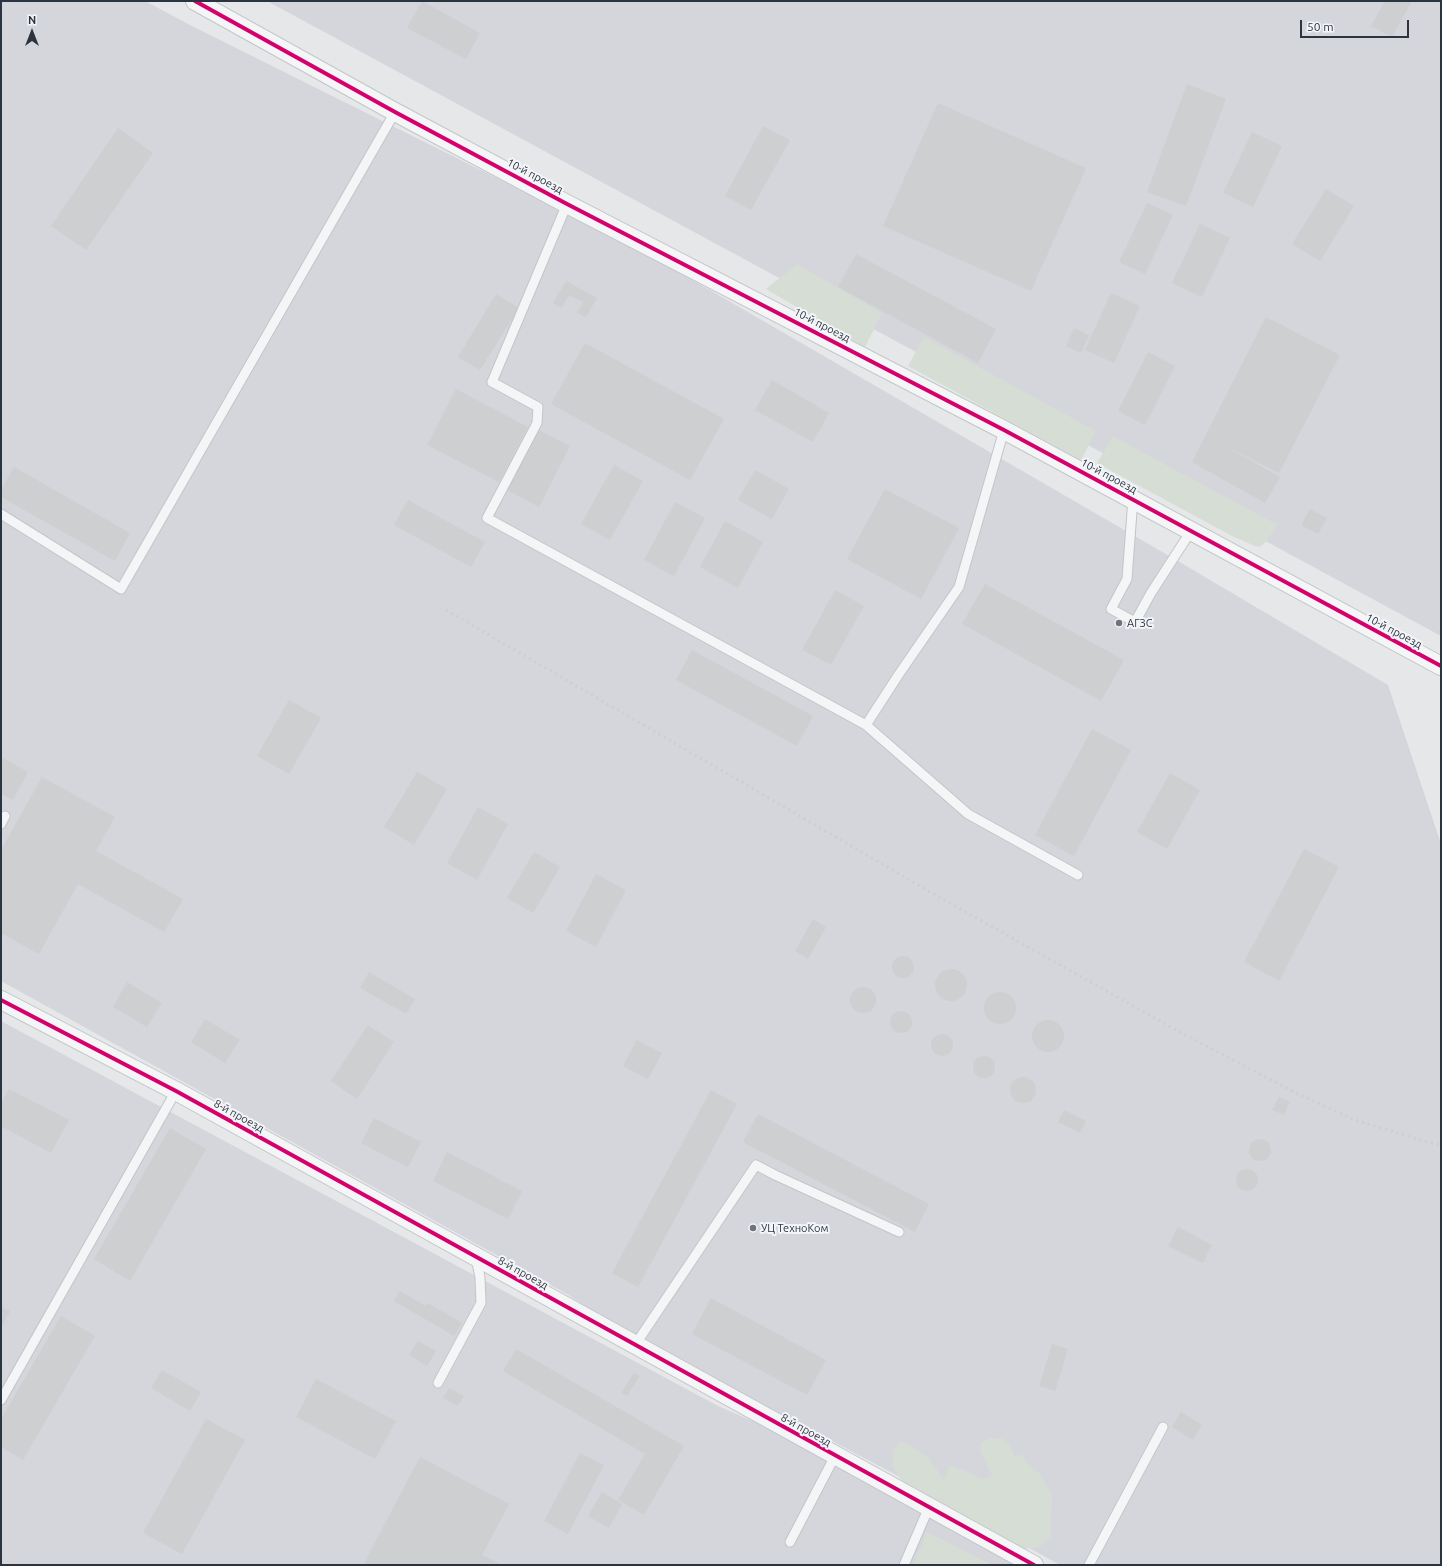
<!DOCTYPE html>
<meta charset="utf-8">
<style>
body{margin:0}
#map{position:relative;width:1442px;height:1566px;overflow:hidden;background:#e5e7e9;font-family:Ubuntu,sans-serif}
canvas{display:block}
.frame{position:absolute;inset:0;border:2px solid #2c3442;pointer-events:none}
.north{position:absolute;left:12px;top:12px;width:40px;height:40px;-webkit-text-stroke:3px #f3f5f8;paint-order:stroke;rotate:0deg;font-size:11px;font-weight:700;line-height:16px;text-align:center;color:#2c3442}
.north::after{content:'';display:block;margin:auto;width:14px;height:18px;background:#2c3442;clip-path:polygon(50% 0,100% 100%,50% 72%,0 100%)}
.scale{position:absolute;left:1300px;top:20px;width:109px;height:18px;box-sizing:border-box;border:2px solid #2c3442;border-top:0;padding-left:5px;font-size:12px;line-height:14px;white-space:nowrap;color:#2c3442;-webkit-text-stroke:3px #f3f5f8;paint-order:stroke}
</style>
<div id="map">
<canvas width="1442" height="1566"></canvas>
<div class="frame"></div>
<div class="north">N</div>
<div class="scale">50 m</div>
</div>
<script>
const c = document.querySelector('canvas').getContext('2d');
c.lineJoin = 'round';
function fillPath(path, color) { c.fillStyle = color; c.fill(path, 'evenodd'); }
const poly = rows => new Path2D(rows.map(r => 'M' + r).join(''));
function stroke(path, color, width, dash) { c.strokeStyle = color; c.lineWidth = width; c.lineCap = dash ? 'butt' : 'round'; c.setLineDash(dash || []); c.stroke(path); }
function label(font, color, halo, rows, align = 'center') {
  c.font = font + ' Ubuntu,sans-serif'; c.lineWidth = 4; c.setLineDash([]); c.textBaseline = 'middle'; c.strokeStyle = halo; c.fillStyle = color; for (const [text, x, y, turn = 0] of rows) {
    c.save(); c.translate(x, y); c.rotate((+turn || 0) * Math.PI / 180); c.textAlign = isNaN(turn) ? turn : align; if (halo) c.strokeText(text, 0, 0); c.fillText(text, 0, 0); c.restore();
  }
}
fillPath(poly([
 [1,1,145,1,188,24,639,249,1171,557,1388,685,1441,844,1441,1565,1060,1565,898,1476,615,1326,567,1294,1,981],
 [267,1,1441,1,1441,636],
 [1,1021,718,1406,812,1447,1023,1565,1,1565]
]), '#d4d6dc');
fillPath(poly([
 [797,264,882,313,865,347,766,289],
 [924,337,1096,431,1081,460,908,366],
 [1113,436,1129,445,1278,525,1267,540,1260,547,1255,546,1234,537,1097,463],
 [991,1438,1001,1438,1010,1446,1015,1456,1023,1455,1025,1460,1039,1473,1052,1494,1051,1536,1040,1547,1018,1550,909,1489,898,1476,893,1466,893,1451,899,1442,907,1443,928,1457,944,1480,949,1465,967,1471,981,1479,992,1475,980,1451,981,1443],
 [927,1532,992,1565,913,1565]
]), '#d5ddd5');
fillPath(poly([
 [422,1,480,33,466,59,407,28],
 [1385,1,1412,1,1392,37,1371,26],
 [1187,84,1226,99,1186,206,1147,192],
 [938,103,1086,168,1031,291,883,226],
 [763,126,790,140,751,210,725,196],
 [118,128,153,153,86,250,51,226],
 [1252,132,1282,146,1253,207,1223,193],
 [1326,189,1354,206,1320,261,1292,244],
 [1147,203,1173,215,1145,274,1119,262],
 [1200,224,1230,238,1202,297,1172,283],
 [856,254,996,329,978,363,838,287],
 [566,281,597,298,586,317,577,313,583,302,569,295,562,308,553,303],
 [1111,293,1140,306,1114,363,1085,350],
 [496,294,519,308,480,370,458,357],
 [1266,317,1340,355,1279,473,1220,443,1280,477,1265,503,1192,462],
 [1074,328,1089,335,1081,353,1066,346],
 [585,343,724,419,690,480,551,404],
 [1148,352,1175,366,1145,425,1118,411],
 [772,380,829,413,813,442,755,410],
 [456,389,528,427,499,482,427,445],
 [537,429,570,446,539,507,507,490],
 [614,465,643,481,610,540,581,524],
 [14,467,130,533,115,561,1,497,1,490],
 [755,470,789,489,772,519,738,500],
 [885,489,959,528,921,599,847,559],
 [408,500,485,542,471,567,394,525],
 [675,502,705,518,674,576,644,560],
 [1310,509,1327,518,1318,534,1301,525],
 [725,521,763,542,738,588,700,567],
 [985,584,1124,660,1101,701,962,624],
 [835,590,864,606,831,665,802,650],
 [692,650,813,716,797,746,676,680],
 [289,700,321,718,289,774,257,756],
 [1092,729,1131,750,1074,856,1035,835],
 [1,757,28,772,13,800,1,794],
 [417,772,447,789,414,845,384,827],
 [1170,773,1200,790,1167,849,1137,832],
 [42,777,115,817,96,851,183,899,164,932,78,884,39,954,1,933,1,850],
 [478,807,508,824,477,880,447,863],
 [1304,849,1339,867,1279,981,1244,962],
 [534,852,560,867,533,913,507,898],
 [596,874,626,890,596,947,566,931],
 [813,919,826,927,808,959,795,951],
 '892 967a11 11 0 1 1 22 0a11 11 0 1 1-22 0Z',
 '935 985a16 16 0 1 1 32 0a16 16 0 1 1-32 0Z',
 [369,972,415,999,406,1014,360,988],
 [127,982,162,1003,147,1027,113,1007],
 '850 1000a13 13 0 1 1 26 0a13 13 0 1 1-26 0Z',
 '984 1008a16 16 0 1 1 32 0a16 16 0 1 1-32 0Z',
 '890 1022a11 11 0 1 1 22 0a11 11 0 1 1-22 0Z',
 [205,1019,240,1040,225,1063,191,1042],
 '1032 1036a16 16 0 1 1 32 0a16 16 0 1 1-32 0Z',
 [368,1025,394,1042,357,1099,331,1081],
 '931 1045a11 11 0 1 1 22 0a11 11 0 1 1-22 0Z',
 [637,1040,662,1053,648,1079,623,1066],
 '973 1067a11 11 0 1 1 22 0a11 11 0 1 1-22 0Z',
 '1010 1090a13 13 0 1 1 26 0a13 13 0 1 1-26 0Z',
 [9,1089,69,1120,51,1153,1,1126,1,1104],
 [711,1090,737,1104,638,1287,612,1273],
 [1279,1097,1290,1102,1284,1115,1272,1110],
 [1064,1110,1086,1121,1080,1133,1058,1122],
 [758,1114,929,1204,915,1232,743,1142],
 [374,1118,421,1142,408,1167,361,1143],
 [170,1128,206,1149,130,1281,94,1259],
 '1249 1150a11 11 0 1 1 22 0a11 11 0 1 1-22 0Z',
 [447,1152,522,1191,508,1219,433,1181],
 '1236 1180a11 11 0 1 1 22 0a11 11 0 1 1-22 0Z',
 [1178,1227,1212,1245,1203,1263,1168,1246],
 [400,1291,426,1306,428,1303,462,1323,454,1336,394,1301],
 [711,1298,826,1360,807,1395,692,1334],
 [1,1307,10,1311,1,1328],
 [61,1316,95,1336,23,1460,1,1447,1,1419],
 [418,1341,436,1351,427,1366,409,1355],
 [1052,1344,1068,1349,1055,1391,1039,1386],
 [516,1349,684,1446,644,1515,618,1500,645,1454,503,1371],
 [162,1370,201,1392,190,1411,151,1388],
 [634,1373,640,1376,627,1396,621,1393],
 [316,1379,396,1421,375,1459,296,1417],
 [449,1388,464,1396,458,1406,443,1398],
 [1181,1412,1202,1425,1193,1440,1172,1427],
 [206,1419,245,1440,182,1554,143,1533],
 [580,1453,604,1465,568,1534,544,1521],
 [420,1457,509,1504,482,1555,502,1565,363,1565],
 [602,1492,622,1504,609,1528,588,1516]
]), '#cdcfd1');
const service = poly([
 [567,204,492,382,538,407,537,423,487,518,866,725,968,814,1078,875],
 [1133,498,1127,579,1111,609,1135,622,1151,593,1191,531],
 [1,514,121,589,395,112],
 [866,725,899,674,959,587,1004,430],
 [1,824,5,816],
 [635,1345,756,1165,775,1175,899,1232],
 [438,1383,481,1303,480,1277,476,1258],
 [1,1400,176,1091],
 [790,1542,835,1456],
 [904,1565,929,1507],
 [1089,1565,1163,1427]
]);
const minor = poly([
 [195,1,395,112,567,204,1004,430,1441,666],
 [1,1000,176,1091,1034,1565]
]);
stroke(service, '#c3c5c7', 11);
stroke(minor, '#c3c5c7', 20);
stroke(service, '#f4f5f6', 9);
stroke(minor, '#f4f5f6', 18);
stroke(poly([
 [446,610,932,893,1176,1030,1294,1092,1355,1120,1427,1142,1441,1145]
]), '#cdced1', 3, [2, 4]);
stroke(poly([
 [195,1,395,112,567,204,1004,430,1441,666],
 [1,1000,176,1091,1034,1565]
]), '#d6006c', 4);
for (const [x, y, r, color] of [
 [1119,623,4,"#6d737c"],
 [753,1228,4,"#6d737c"]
]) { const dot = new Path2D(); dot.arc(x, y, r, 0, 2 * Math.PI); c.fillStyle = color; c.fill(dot); stroke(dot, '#f3f5f8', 1.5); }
label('11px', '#2c3442', '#f3f5f8', [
 ["10-й проезд",535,176,28],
 ["10-й проезд",822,325,27],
 ["10-й проезд",1109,476,28],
 ["10-й проезд",1394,631,28],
 ["8-й проезд",239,1116,29],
 ["8-й проезд",523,1273,29],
 ["8-й проезд",806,1430,29]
]);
label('11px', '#2c3442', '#f3f5f8', [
 ["АГЗС",1127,623],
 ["УЦ ТехноКом",761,1228]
], 'left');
</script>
